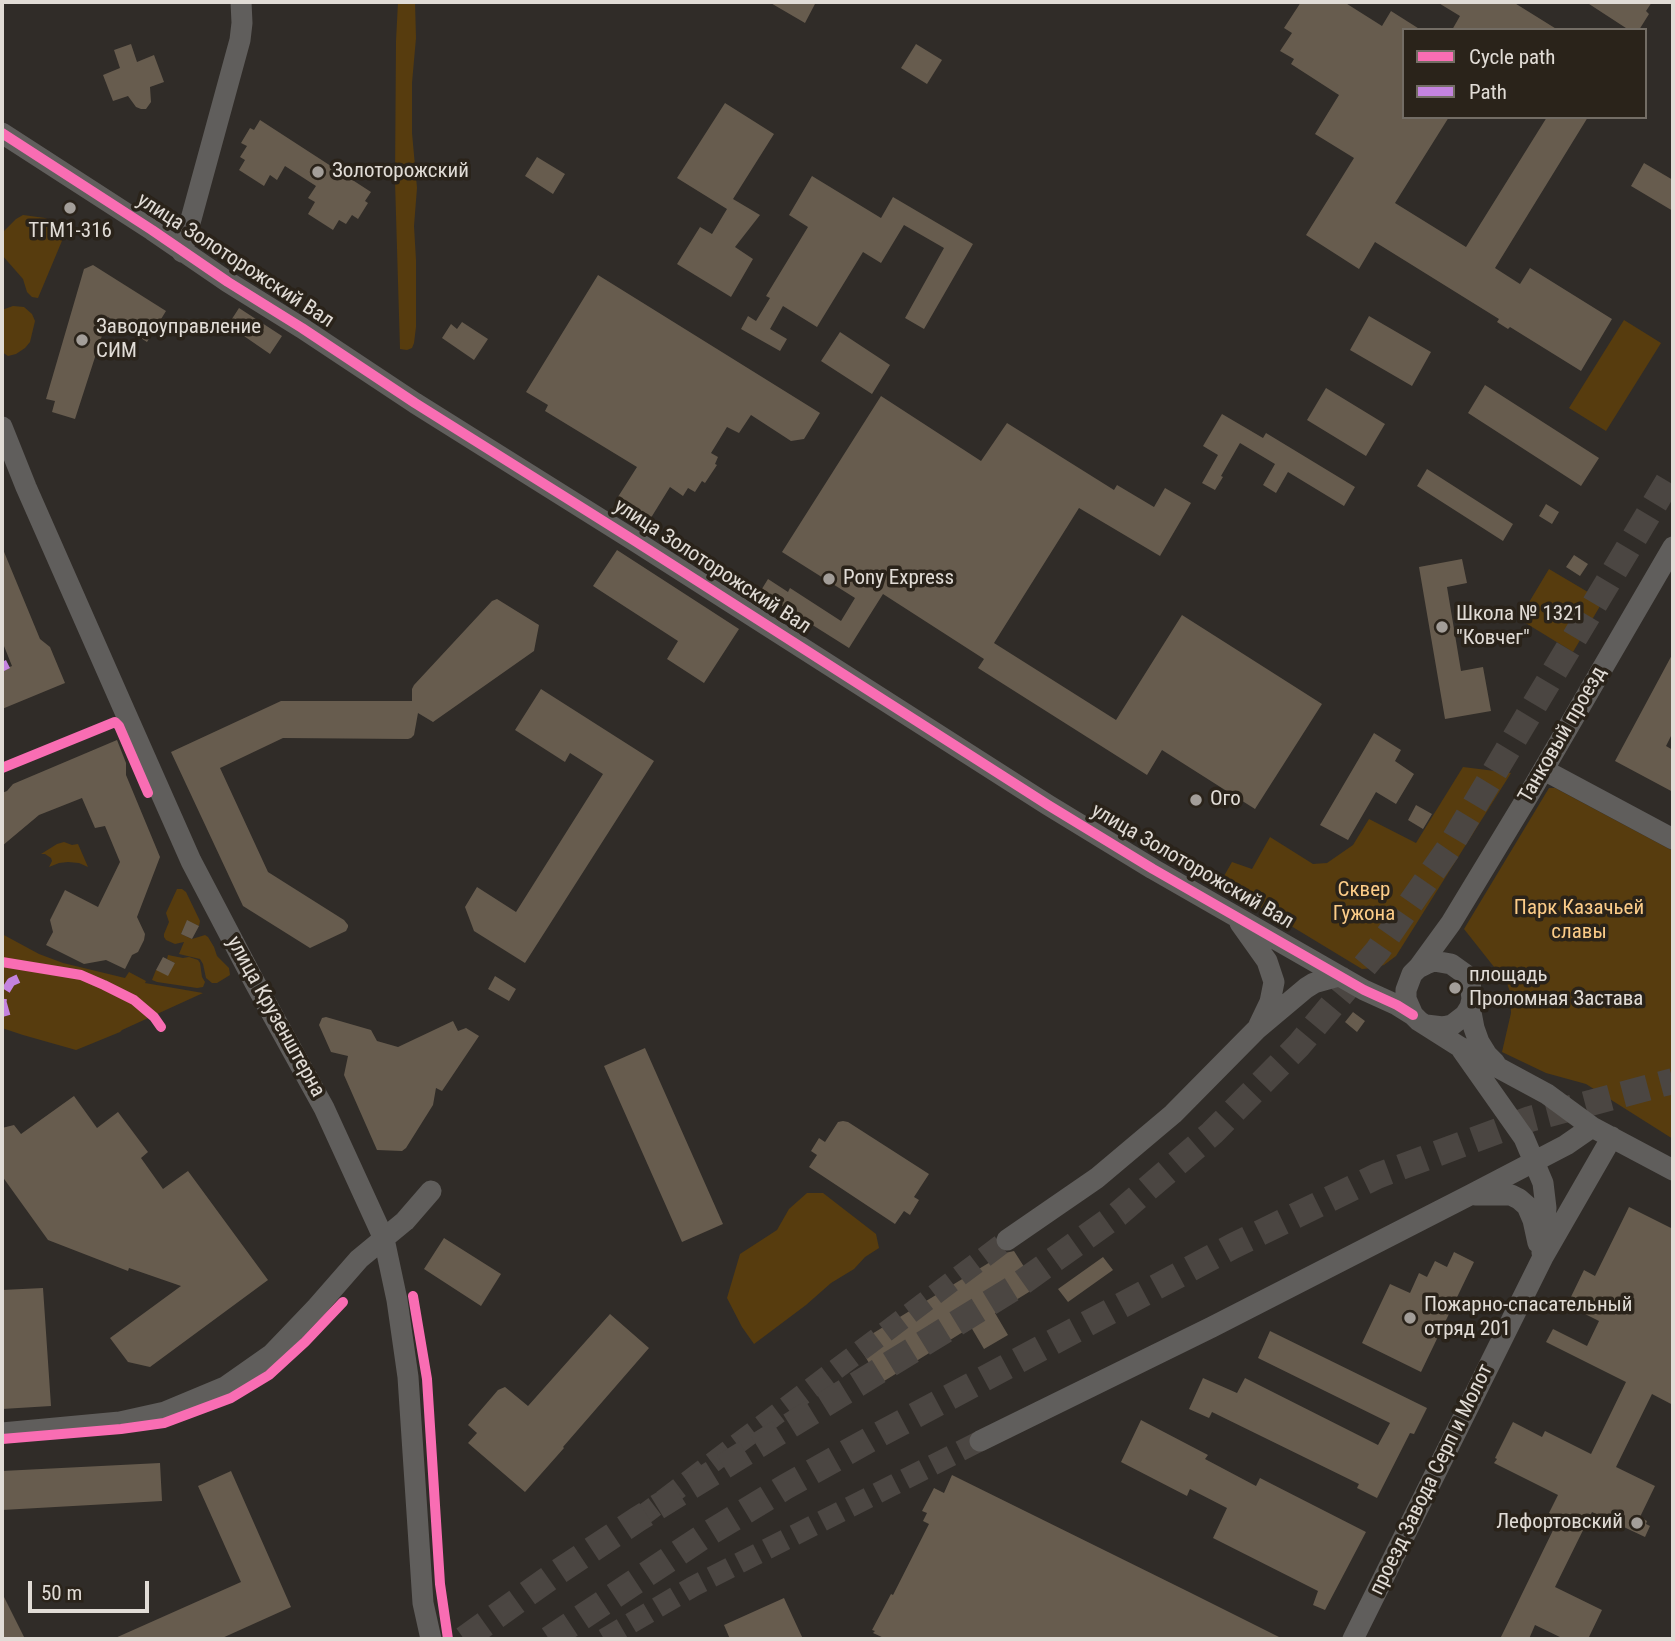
<!DOCTYPE html>
<meta charset="utf-8">
<style>
body{margin:0}
#map{position:relative;width:1675px;height:1641px;overflow:hidden;background:#302c28;font-family:"Roboto Condensed",sans-serif}
canvas{display:block}
.frame{position:absolute;inset:0;border:4px solid #e1dcd6;pointer-events:none}
.legend{position:absolute;left:1402px;top:28px;width:245px;height:91px;box-sizing:border-box;background:#2a231a;border:2px solid #736d65;margin:0;padding:9px 12px;list-style:none;font-size:21px;color:#e1dcd6}
.legend li{display:flex;align-items:center;gap:14px;height:35px}
.legend b{width:35px;border:2px solid #736d65}
.scale{position:absolute;left:28px;top:1581px;width:121px;height:32px;box-sizing:border-box;border:4px solid #e1dcd6;border-top:0;padding-left:9px;font-size:21px;line-height:24px;white-space:nowrap;color:#e1dcd6;-webkit-text-stroke:5px #2a231a;paint-order:stroke}
</style>
<div id="map">
<canvas width="1675" height="1641"></canvas>
<div class="frame"></div>
<ul class="legend">
<li><b style="height:9px;background:#f96db3"></b>Cycle path</li>
<li><b style="height:9px;background:#c483df"></b>Path</li>
</ul>
<div class="scale">50 m</div>
</div>
<script>
const c = document.querySelector('canvas').getContext('2d');
c.lineJoin = 'round';
function fillPath(path, color) { c.fillStyle = color; c.fill(path, 'evenodd'); }
const poly = rows => new Path2D(rows.map(r => 'M' + r).join(''));
function stroke(path, color, width, dash) { c.strokeStyle = color; c.lineWidth = width; c.lineCap = dash ? 'butt' : 'round'; c.setLineDash(dash || []); c.stroke(path); }
function label(font, color, halo, rows, align = 'center') {
  c.font = font + ' "Roboto Condensed",sans-serif'; c.lineWidth = 7; c.setLineDash([]); c.textBaseline = 'middle'; c.strokeStyle = halo; c.fillStyle = color; for (const [text, x, y, turn = 0] of rows) {
    c.save(); c.translate(x, y); c.rotate((+turn || 0) * Math.PI / 180); c.textAlign = isNaN(turn) ? turn : align; if (halo) c.strokeText(text, 0, 0); c.fillText(text, 0, 0); c.restore();
  }
}
fillPath(poly([
 [398,2,415,2,416,38,412,83,412,133,417,188,414,226,416,260,416,327,414,343,412,348,407,350,400,349,395,181,396,41],
 [23,215,45,218,61,225,64,236,38,298,32,297,27,292,23,279,2,255,2,233,16,219],
 [13,306,24,307,32,314,35,321,30,342,25,348,16,354,8,356,2,352,2,310],
 [1624,320,1661,343,1606,431,1569,408],
 [1549,569,1603,601,1573,652,1519,619],
 [1463,767,1511,773,1396,956,1384,965,1374,968,1362,969,1220,883,1232,862,1252,869,1270,837,1313,864,1327,863,1353,845,1369,819,1416,843],
 [1549,788,1555,788,1673,851,1673,1139,1586,1084,1546,1073,1502,1052,1511,1013,1510,992,1507,983,1498,972,1464,929],
 [64,842,72,845,78,844,88,867,79,863,68,862,59,863,49,867,52,861,51,858,45,854,41,854,57,844],
 [177,889,182,889,186,892,200,921,199,926,187,921,181,934,192,939,205,935,208,937,214,947,217,956,229,968,230,975,217,983,212,983,206,978,203,964,200,959,179,954,184,942,175,944,166,940,164,937,164,934,169,922,166,913],
 [2,934,39,954,63,963,125,978,129,972,146,981,145,983,203,993,122,1030,120,1032,76,1050,23,1035,2,1028],
 [168,955,183,958,189,957,198,960,200,963,202,977,205,982,203,987,197,988,157,982,152,980,156,970,175,963,167,959],
 [807,1193,823,1193,876,1234,879,1248,865,1257,854,1269,831,1283,806,1305,754,1344,742,1327,727,1298,740,1254,777,1230,789,1209]
]), '#573c0e');
fillPath(poly([
 [769,2,816,2,805,23],
 [1301,2,1344,2,1382,26,1391,11,1421,30,1404,30,1404,117,1449,117,1395,203,1466,247,1547,117,1588,117,1495,268,1520,284,1530,268,1612,319,1581,371,1510,327,1508,329,1497,322,1499,319,1375,242,1359,269,1306,235,1354,158,1315,134,1339,95,1291,64,1294,59,1280,51,1292,33,1284,28],
 [1437,2,1513,2,1558,30,1452,30,1460,16],
 [1586,2,1652,2,1646,11,1649,14,1639,30,1629,30],
 [131,44,137,62,154,55,164,82,150,87,151,102,146,109,141,109,136,107,128,96,113,101,103,75,120,68,114,50],
 [916,44,942,60,927,84,901,68],
 [725,103,774,134,733,199,760,215,735,247,753,259,731,297,677,264,700,227,712,234,727,209,677,178],
 [260,120,371,192,365,201,368,203,358,219,352,215,346,224,339,220,333,230,308,214,315,202,308,198,316,186,285,166,277,180,270,175,264,186,239,170,245,160,240,157,247,146,241,143,250,128,254,130],
 [537,157,565,174,553,194,525,176],
 [1644,163,1673,180,1673,211,1631,186],
 [812,176,881,218,893,197,973,244,924,329,905,318,944,248,904,225,881,263,863,252,817,327,783,306,770,329,787,339,780,351,741,329,748,316,756,321,770,298,766,296,808,227,789,215],
 [93,265,166,311,147,342,108,317,75,419,52,412,55,401,46,399,84,269],
 [598,275,820,413,804,439,791,441,751,415,739,433,727,427,711,453,718,457,715,464,717,465,705,483,702,481,695,492,688,488,683,496,670,487,649,521,616,500,637,467,545,411,548,405,526,392],
 [239,308,282,336,270,354,228,325],
 [1369,316,1431,352,1412,386,1350,350],
 [462,322,488,339,474,360,442,338,451,324,457,329],
 [840,332,890,365,872,394,821,361],
 [1485,385,1599,458,1581,486,1468,413],
 [1326,388,1385,424,1366,456,1307,420],
 [881,396,981,461,1007,423,1114,490,1117,485,1154,507,1165,488,1191,503,1160,556,1079,508,994,643,1116,720,1182,615,1322,704,1255,809,1162,750,1147,775,978,668,984,659,883,594,849,648,760,592,768,579,788,592,790,588,841,621,855,598,782,552],
 [1222,414,1263,438,1266,433,1355,487,1344,506,1288,472,1276,493,1263,485,1275,464,1240,443,1221,476,1223,477,1215,490,1202,483,1218,455,1203,446],
 [1427,469,1513,524,1503,541,1417,486],
 [1546,504,1559,512,1552,524,1539,516],
 [2,547,40,639,50,647,65,683,2,709,2,670,12,666,2,641],
 [617,550,739,629,704,683,667,659,678,641,593,586],
 [1574,555,1588,564,1580,576,1566,567],
 [1462,559,1467,583,1447,587,1461,671,1483,667,1491,711,1445,719,1419,567],
 [497,599,539,625,534,651,433,722,418,713,414,735,411,738,408,739,283,738,220,768,268,872,344,920,348,925,348,927,346,931,310,948,243,906,171,752,281,701,412,701,412,689,414,685,492,601],
 [1673,653,1673,732,1666,746,1673,750,1673,792,1615,761],
 [541,689,654,761,525,963,474,931,465,907,477,887,516,912,603,774,570,753,565,762,515,730],
 [1374,733,1401,750,1395,761,1414,774,1396,804,1376,792,1348,840,1320,825],
 [117,740,126,763,126,775,160,857,137,917,145,934,144,940,138,952,132,955,125,969,106,960,84,964,46,945,53,932,50,920,65,890,98,907,120,862,105,826,95,828,82,798,39,815,2,846,2,793,7,791,13,784],
 [1416,805,1432,814,1423,829,1408,820],
 [187,920,199,926,192,939,181,934],
 [163,957,175,963,168,976,156,970],
 [495,976,516,989,509,1001,488,989],
 [1353,1012,1365,1021,1357,1032,1345,1022],
 [326,1017,371,1030,377,1041,398,1047,453,1021,458,1031,466,1028,479,1036,442,1091,436,1088,433,1105,406,1148,402,1151,377,1150,344,1075,348,1056,331,1052,319,1025,322,1018],
 [645,1048,723,1224,682,1242,604,1066],
 [74,1096,97,1128,118,1112,148,1152,141,1158,163,1189,188,1171,268,1280,150,1367,128,1362,110,1338,181,1286,129,1268,128,1271,48,1240,2,1176,2,1128,14,1125,21,1134],
 [843,1121,848,1122,929,1174,914,1197,919,1200,910,1215,904,1211,895,1224,809,1167,817,1155,811,1151,819,1138,825,1142,838,1122],
 [1629,1207,1673,1229,1673,1405,1652,1394,1616,1467,1655,1486,1640,1517,1647,1521,1646,1524,1650,1526,1645,1537,1592,1512,1555,1587,1602,1610,1588,1639,1564,1639,1535,1625,1529,1639,1500,1639,1559,1518,1549,1513,1558,1495,1494,1463,1497,1459,1495,1458,1513,1422,1542,1437,1545,1431,1591,1454,1626,1382,1546,1342,1553,1329,1587,1346,1599,1321,1567,1305,1584,1270,1595,1276],
 [444,1238,501,1274,481,1306,424,1269],
 [1014,1251,1037,1287,995,1313,1008,1335,984,1349,971,1327,881,1383,857,1343,1005,1253],
 [1454,1252,1474,1262,1421,1372,1362,1343,1390,1284,1410,1293,1419,1273,1427,1277,1435,1261,1447,1267],
 [1103,1257,1113,1270,1068,1302,1058,1289],
 [43,1288,51,1406,2,1409,2,1366,4,1366,2,1337,2,1290],
 [610,1314,649,1348,563,1447,564,1448,525,1492,468,1443,477,1433,468,1425,498,1390,505,1387,528,1406],
 [1270,1331,1427,1408,1414,1434,1410,1433,1377,1498,1357,1488,1359,1484,1212,1412,1209,1418,1189,1409,1203,1378,1237,1393,1245,1378,1378,1445,1390,1423,1258,1358],
 [1141,1420,1208,1455,1205,1459,1256,1486,1260,1478,1366,1532,1325,1610,1313,1605,1318,1591,1213,1538,1227,1508,1190,1489,1187,1496,1121,1462],
 [160,1463,162,1501,2,1510,2,1471],
 [231,1471,291,1607,220,1639,113,1639,241,1582,198,1486],
 [952,1475,1187,1591,1283,1639,886,1639,873,1633,875,1631,872,1630,891,1594,893,1595,929,1524,923,1521,927,1513,922,1511,934,1488,944,1493],
 [2,1593,25,1639,2,1639],
 [784,1598,803,1639,730,1639,724,1625]
]), '#675c4e');
stroke(poly([
 [638,1519,1007,1240],
 [604,1639,694,1586,980,1441]
]), '#4b4642', 21, [21, 10]);
stroke(poly([
 [464,1639,555,1574,638,1519,1017,1286,1118,1214,1212,1133,1299,1045,1378,950,1449,848,1673,473],
 [549,1639,701,1538,785,1487,869,1440,1233,1246,1377,1176,1530,1119,1673,1081]
]), '#4b4642', 26, [26, 13]);
stroke(poly([
 [2,133,152,230,228,282,302,328,415,403,635,541,1048,805,1153,869,1364,990,1397,1005,1413,1015],
 [182,252,240,40,242,23,241,2],
 [2,427,26,487,122,705,191,861,255,983,324,1108,384,1239,397,1300,408,1377,423,1603,431,1639],
 [1544,770,1673,839],
 [1240,923,1267,961,1274,982,1270,1002,1259,1025],
 [1419,967,1451,923,1531,791,1673,547],
 [1470,1007,1474,1028,1479,1042,1487,1055,1495,1063],
 [1426,1025,1443,1027,1452,1025,1465,1015,1470,1007,1472,999,1470,982,1465,974,1451,964,1434,961,1426,964,1418,968,1412,974,1406,990,1406,999,1413,1015,1419,1021,1460,1047,1547,1094,1592,1127,1673,1170],
 [1462,1050,1524,1138,1543,1183,1546,1208,1542,1253],
 [1475,1195,1511,1195,1519,1199,1527,1206,1533,1220,1538,1243],
 [1007,1240,1097,1178,1173,1114,1256,1030,1306,988,1314,983,1339,976],
 [2,1433,120,1422,165,1412,225,1387,272,1354,317,1307,359,1259,405,1221,431,1191],
 [980,1441,1212,1327,1470,1195,1566,1145,1592,1127],
 [1353,1639,1543,1257,1612,1137]
]), '#605e5c', 21);
stroke(poly([
 [2,667,8,664],
 [6,1016,2,1002,3,995,11,982,24,976]
]), '#c483df', 9, [18, 9]);
stroke(poly([
 [2,133,152,230,228,282,302,328,415,403,635,541,1048,805,1153,869,1364,990,1397,1005,1413,1015],
 [2,768,115,722,119,726,148,793],
 [2,962,63,972,81,975,104,985,134,1000,154,1017,161,1027],
 [413,1296,427,1379,440,1584,448,1639],
 [2,1439,121,1429,164,1423,231,1398,269,1375,305,1342,343,1302]
]), '#f96db3', 10);
for (const [x, y, r, color] of [
 [318,172,7,"#a39e99"],
 [70,208,7,"#a39e99"],
 [82,340,7,"#a39e99"],
 [829,579,7,"#a39e99"],
 [1442,627,7,"#a39e99"],
 [1196,800,7,"#a39e99"],
 [1455,988,7,"#a39e99"],
 [1410,1318,7,"#a39e99"],
 [1637,1523,7,"#a39e99"]
]) { const dot = new Path2D(); dot.arc(x, y, r, 0, 2 * Math.PI); c.fillStyle = color; c.fill(dot); stroke(dot, '#2a231a', 2.5); }
label('21px', '#e1dcd6', '#2a231a', [
 ["Золоторожский",332,172],
 ["ТГМ1-316",70,232,"center"],
 ["Заводоуправление",96,328],
 ["СИМ",96,352],
 ["Pony Express",843,579],
 ["Школа № 1321",1456,615],
 ["\"Ковчег\"",1456,639],
 ["Ого",1210,800],
 ["площадь",1469,976],
 ["Проломная Застава",1469,1000],
 ["Пожарно-спасательный",1424,1306],
 ["отряд 201",1424,1330],
 ["Лефортовский",1623,1523,"right"]
], 'left');
label('21px', '#e1dcd6', '#2a231a', [
 ["улица Золоторожский Вал",235,261,33],
 ["улица Золоторожский Вал",712,567,33],
 ["Танковый проезд",1563,735,-60],
 ["улица Золоторожский Вал",1192,867,30],
 ["улица Крузенштерна",275,1017,61],
 ["проезд Завода Серп и Молот",1432,1480,-64]
]);
label('21px', '#fccc88', '#2a231a', [
 ["Сквер",1364,891],
 ["Гужона",1364,915],
 ["Парк Казачьей",1579,909],
 ["славы",1579,933]
]);
</script>
